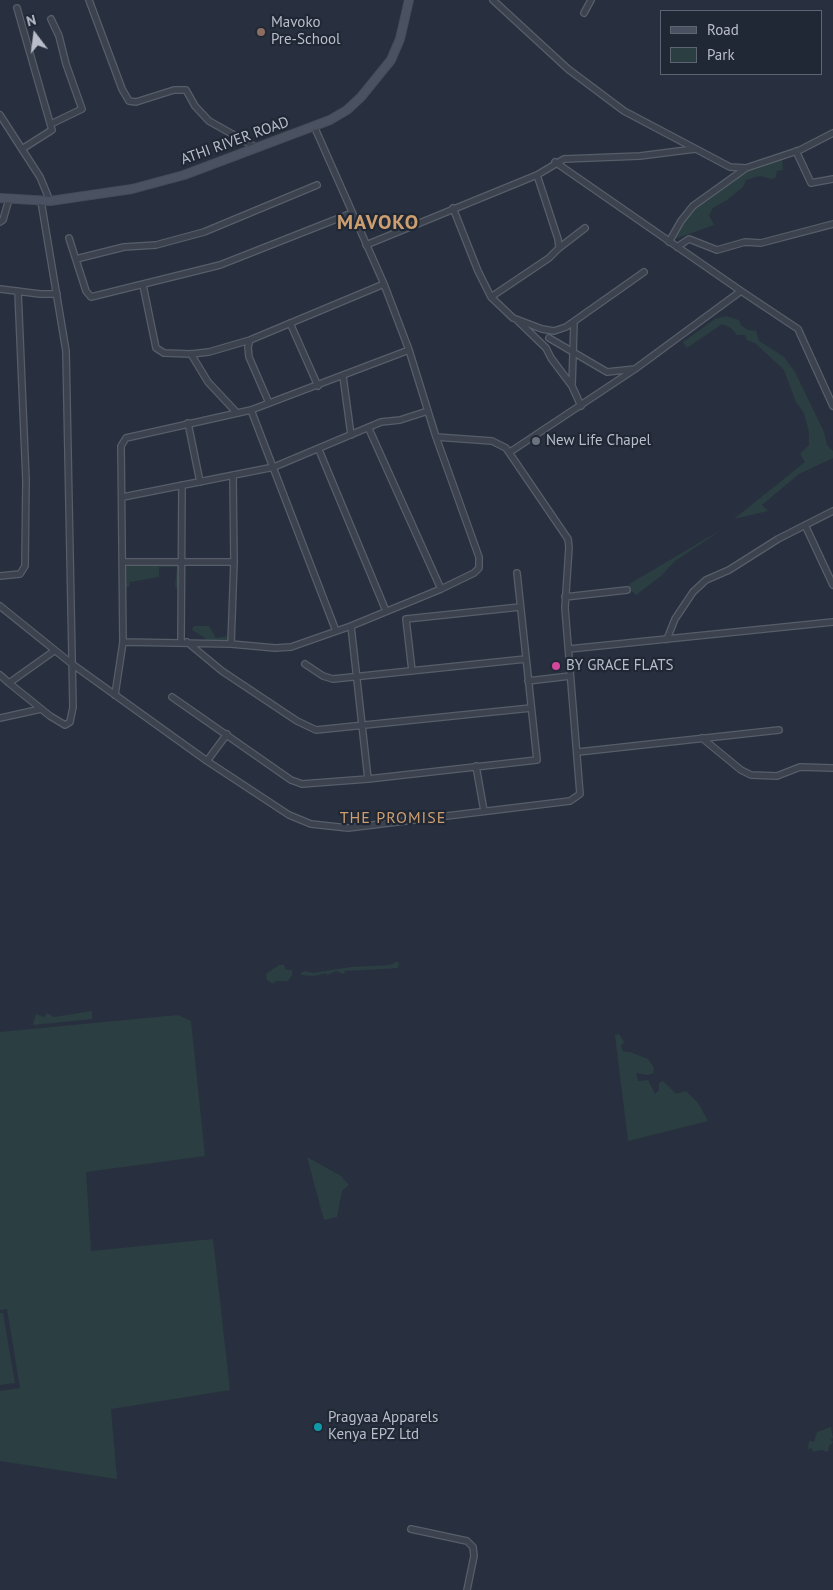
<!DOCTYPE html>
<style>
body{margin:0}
#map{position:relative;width:833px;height:1590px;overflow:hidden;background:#28303f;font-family:"PT Sans",sans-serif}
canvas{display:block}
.legend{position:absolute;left:660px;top:10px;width:162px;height:65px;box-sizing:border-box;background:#212835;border:1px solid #5e6471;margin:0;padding:6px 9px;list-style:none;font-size:15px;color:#b9beca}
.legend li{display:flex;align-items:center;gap:10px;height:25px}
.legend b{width:25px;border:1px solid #5e6471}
.north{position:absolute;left:10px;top:10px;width:50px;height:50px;-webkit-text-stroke:4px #212835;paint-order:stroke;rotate:345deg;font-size:14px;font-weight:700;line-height:20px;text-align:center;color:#b9beca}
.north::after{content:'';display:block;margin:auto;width:18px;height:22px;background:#b9beca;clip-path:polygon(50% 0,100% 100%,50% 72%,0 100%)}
</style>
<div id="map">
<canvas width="833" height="1590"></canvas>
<ul class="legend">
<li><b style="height:6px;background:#4a5262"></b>Road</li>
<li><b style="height:14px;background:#2b3e41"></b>Park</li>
</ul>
<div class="north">N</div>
</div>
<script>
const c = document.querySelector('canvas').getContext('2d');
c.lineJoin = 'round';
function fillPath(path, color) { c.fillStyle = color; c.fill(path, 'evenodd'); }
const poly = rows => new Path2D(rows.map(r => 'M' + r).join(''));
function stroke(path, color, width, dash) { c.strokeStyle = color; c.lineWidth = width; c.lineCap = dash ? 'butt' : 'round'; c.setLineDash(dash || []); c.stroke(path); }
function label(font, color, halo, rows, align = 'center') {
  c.font = font + ' "PT Sans",sans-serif'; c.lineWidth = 4.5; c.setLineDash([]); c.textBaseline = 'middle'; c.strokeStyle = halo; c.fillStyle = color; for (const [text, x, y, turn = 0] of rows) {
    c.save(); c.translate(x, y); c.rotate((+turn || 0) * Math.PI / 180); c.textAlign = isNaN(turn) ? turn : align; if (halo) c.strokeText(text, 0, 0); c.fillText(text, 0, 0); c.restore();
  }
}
fillPath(poly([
 [782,156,783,170,777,171,776,177,772,179,760,176,746,180,743,187,727,200,713,208,709,215,714,225,675,239,681,221,693,206,746,168],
 [726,316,739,320,741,325,748,330,756,331,759,341,784,357,795,372,824,432,827,445,833,451,833,458,799,474,762,505,768,511,734,519,805,462,800,454,809,445,809,432,804,413,796,402,784,370,755,343,747,340,745,335,737,335,731,328,722,324,687,348,683,342,715,319],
 [724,528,675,561,661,576,636,595,628,587,631,583],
 [126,565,179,565,179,588,175,587,177,567,159,567,159,577,130,582,129,587,126,587],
 [194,626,209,626,216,638,228,636,229,640,206,641,205,638,192,630],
 [396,962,399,962,398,968,345,971,344,974,336,971,327,975,326,973,314,976,301,975,301,973,305,971,313,973,351,967,390,965],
 [279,965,284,965,286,970,292,970,292,975,288,981,276,981,273,984,267,980,266,974],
 [92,1011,92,1019,33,1025,36,1014,44,1017,47,1013,54,1017],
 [178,1015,191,1021,205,1156,86,1172,91,1251,213,1239,230,1390,111,1409,117,1479,0,1461,0,1391,20,1388,7,1309,0,1310,0,1032],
 [619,1034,624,1042,621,1046,623,1052,630,1052,648,1059,654,1068,653,1073,648,1075,636,1073,638,1081,648,1080,655,1094,659,1090,659,1083,663,1081,676,1094,686,1091,698,1103,708,1121,628,1141,615,1035],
 [307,1157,341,1176,349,1185,342,1191,337,1217,324,1220],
 [0,1313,3,1313,15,1383,0,1385],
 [831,1427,833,1438,830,1439,833,1442,829,1446,828,1452,821,1450,814,1452,811,1448,808,1449,809,1441,814,1442,817,1432]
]), '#2b3e41');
const street = poly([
 [89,0,122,89,129,101,136,102,174,90,186,90,195,106,209,121,257,148],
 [493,0,568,69,624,111,730,167,746,168],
 [17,8,52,130,22,149],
 [584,13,591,0],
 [51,19,59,36,66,64,82,109,51,124],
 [0,115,40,177,50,201],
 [796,151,811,183,833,179],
 [453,208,478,271,491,297,513,318,542,329,554,331,566,327,644,272],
 [0,222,3,220,9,199],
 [69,238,86,291,91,297,220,265,352,213],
 [669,242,681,221,693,206,746,168,800,150,833,133],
 [366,245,537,175,564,159,640,156,695,149],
 [677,247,689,239,717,250,745,242,761,243,833,224],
 [559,248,585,228],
 [76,259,124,247,156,245,204,232,317,185],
 [143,285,156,348,164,353,191,354,209,352,250,340,384,284],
 [0,289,40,294,57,294],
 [741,291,798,329,833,406],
 [491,297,549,258,559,248,558,239,537,175],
 [518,321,546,348,551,358,572,386],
 [574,322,572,386,581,406],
 [290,323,318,386],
 [549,338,607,372,635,369],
 [250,340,248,347,249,357,269,403],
 [191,354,208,382,237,413],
 [343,376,351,435],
 [251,410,336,631],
 [188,423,200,482],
 [369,429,441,589],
 [319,450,386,611],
 [510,452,635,369,741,291,555,162],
 [123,497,274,467,381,422,400,420,428,411],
 [805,525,833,585],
 [123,562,234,562,233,475],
 [0,576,20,574,25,566,26,480,18,291],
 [565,597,627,590],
 [0,606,72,664,207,761,289,815,311,824,348,828,570,801,580,794,565,608,569,547,568,539,506,448,492,441,436,437,409,350,384,284,314,126],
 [351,626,368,779],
 [667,639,675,619,693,592,706,580,729,570,778,539,833,511],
 [123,642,231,644,275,648,291,647,351,626,441,589,474,573,479,568,479,557,436,437],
 [181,642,182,485],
 [187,642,222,671,297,721,316,730,531,708],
 [231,644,234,562],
 [569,649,833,622],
 [305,664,323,676,333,679,526,659],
 [412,671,406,619,520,607],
 [0,675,9,683,54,651],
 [528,681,570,676],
 [9,683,50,716,65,725,70,722,73,707,66,351,41,201],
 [115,695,123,642,121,446,126,438,251,410,409,350],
 [172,697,291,780,302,784,368,779,537,760,517,573],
 [0,718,41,709],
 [702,738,741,770,751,775,777,776,800,767,833,768],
 [578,752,779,730],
 [207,761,227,734],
 [476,766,484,811],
 [411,1529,467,1541,473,1547,474,1556,467,1590]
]);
const secondary = poly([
 [0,198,50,201,132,189,184,175,330,120,347,110,361,97,391,60,400,39,409,0]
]);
stroke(street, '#575e6a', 8);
stroke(secondary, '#464c58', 10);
stroke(street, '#3c434f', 5.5);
stroke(secondary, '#4a5262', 8);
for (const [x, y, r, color] of [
 [261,32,5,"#8d6e63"],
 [536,441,5,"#6b7280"],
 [556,666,5,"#d1479c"],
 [318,1427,5,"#0f9aa8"]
]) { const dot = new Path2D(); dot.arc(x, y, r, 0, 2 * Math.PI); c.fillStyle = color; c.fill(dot); stroke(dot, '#212835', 2); }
label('15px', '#b9beca', '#212835', [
 ["Mavoko",271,23],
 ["Pre-School",271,40],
 ["New Life Chapel",546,441],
 ["BY GRACE FLATS",566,666],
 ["Pragyaa Apparels",328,1418],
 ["Kenya EPZ Ltd",328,1435]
], 'left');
label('15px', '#b9beca', '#212835', [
 ["ATHI RIVER ROAD",235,141,-20]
]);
c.letterSpacing = '1px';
label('16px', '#cd9f70', '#212835', [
 ["THE PROMISE",393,818]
]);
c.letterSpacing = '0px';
c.letterSpacing = '1px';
label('bold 20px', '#cd9f70', '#212835', [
 ["MAVOKO",378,223]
]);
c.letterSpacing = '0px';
</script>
